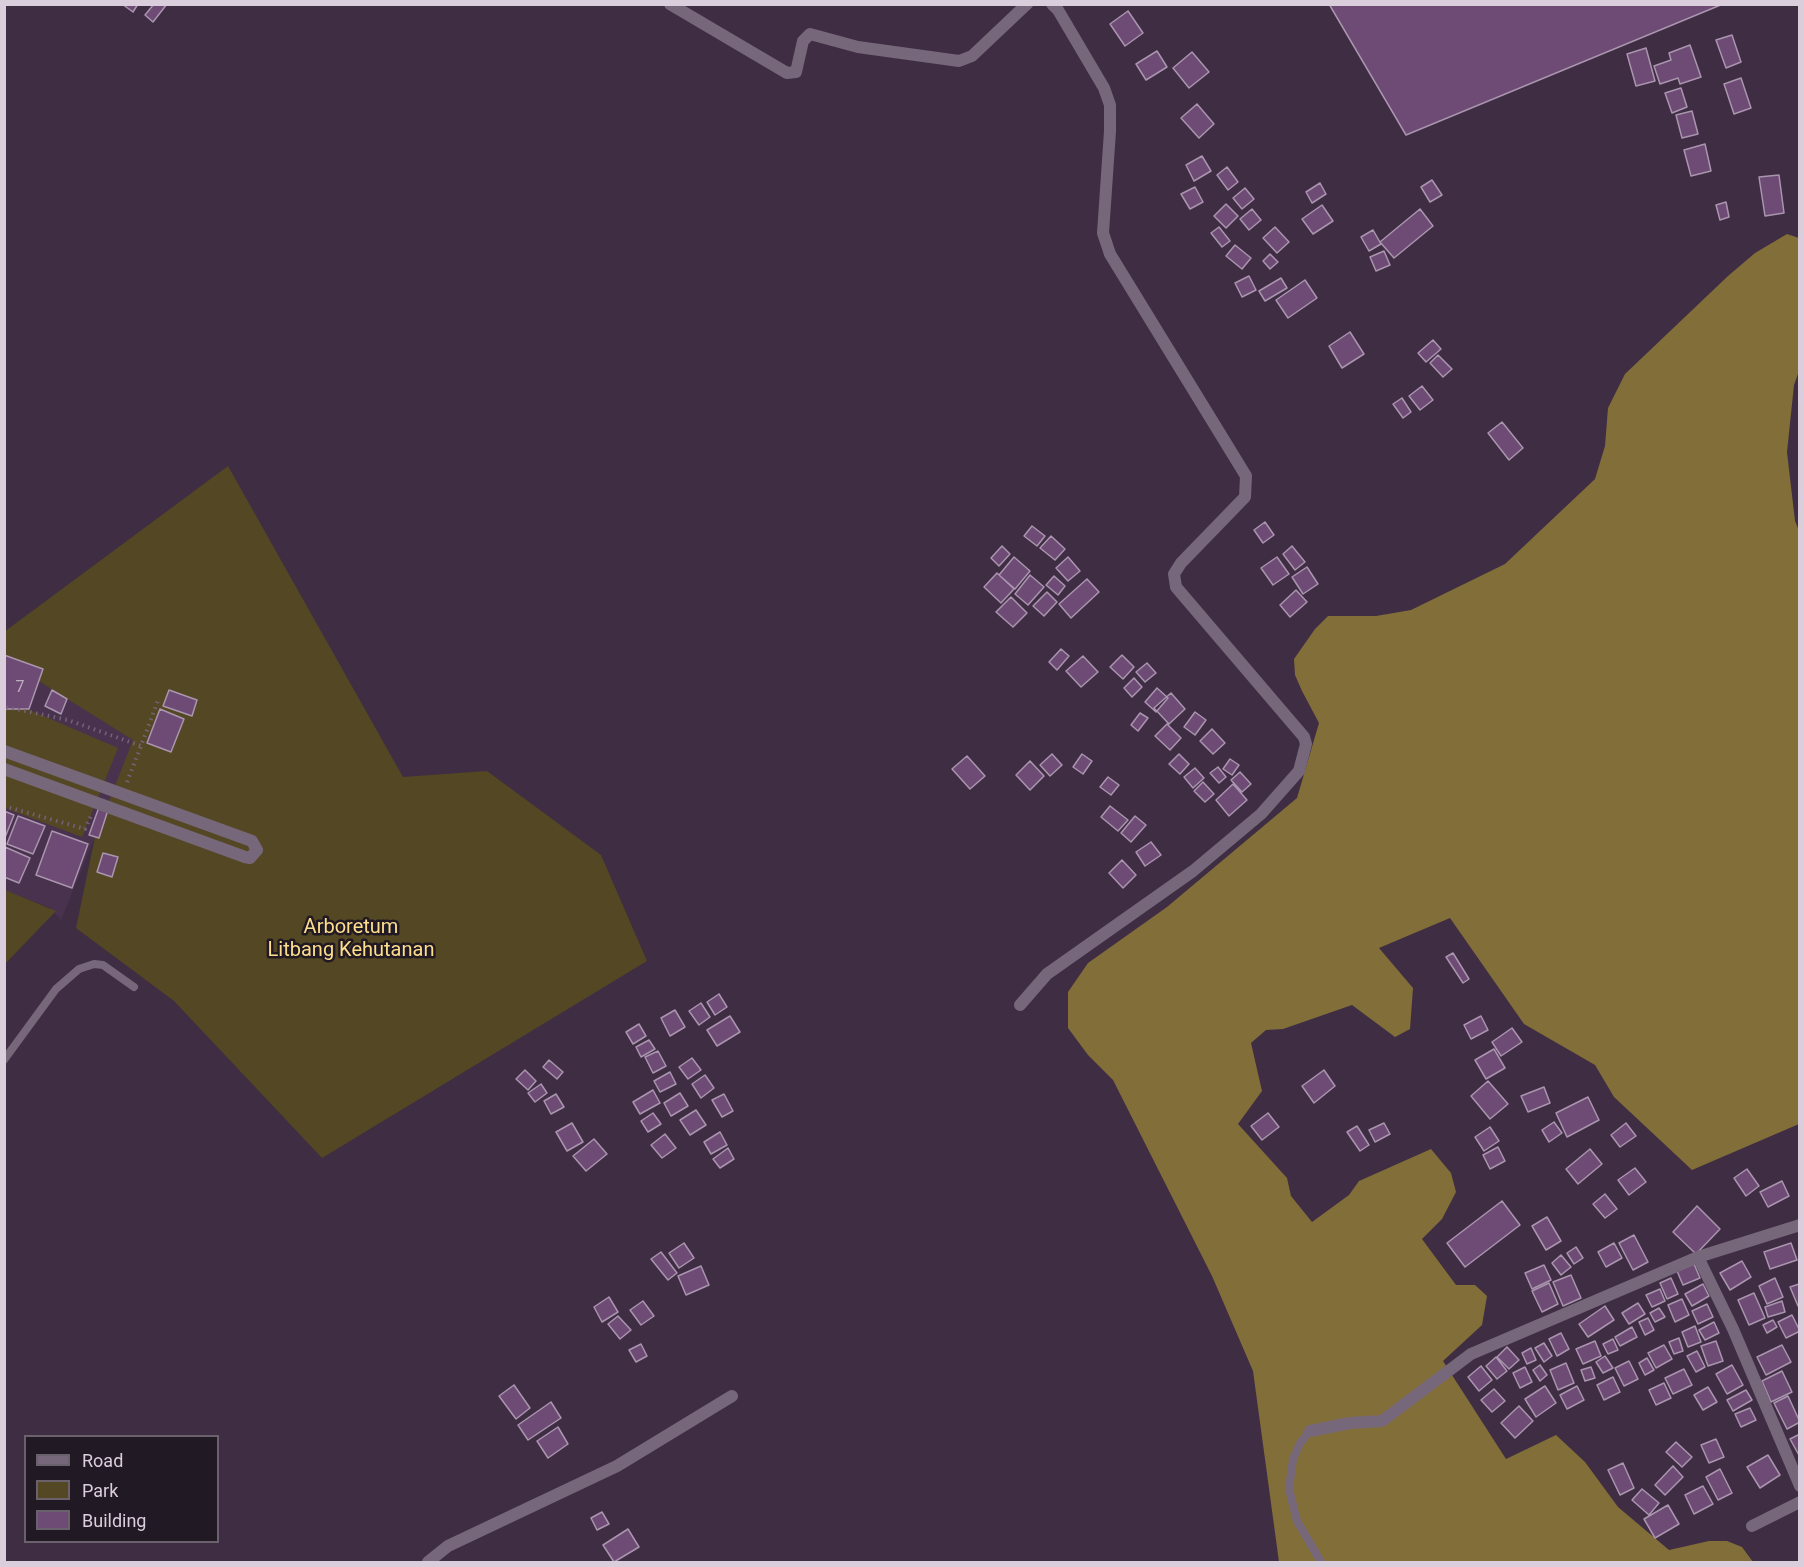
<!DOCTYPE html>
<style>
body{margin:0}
#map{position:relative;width:1804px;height:1567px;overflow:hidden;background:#3f2d43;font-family:Roboto,sans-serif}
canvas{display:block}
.frame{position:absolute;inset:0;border:6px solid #dacedc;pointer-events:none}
.legend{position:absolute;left:24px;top:1435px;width:195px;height:108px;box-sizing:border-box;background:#211923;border:2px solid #6b616d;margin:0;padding:8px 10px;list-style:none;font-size:18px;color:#dacedc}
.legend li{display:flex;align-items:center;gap:12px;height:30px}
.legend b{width:30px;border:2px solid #6b616d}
</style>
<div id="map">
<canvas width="1804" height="1567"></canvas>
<div class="frame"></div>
<ul class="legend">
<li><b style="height:8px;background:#76677a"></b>Road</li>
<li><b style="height:16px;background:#544723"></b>Park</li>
<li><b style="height:16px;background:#6d4b74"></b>Building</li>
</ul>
</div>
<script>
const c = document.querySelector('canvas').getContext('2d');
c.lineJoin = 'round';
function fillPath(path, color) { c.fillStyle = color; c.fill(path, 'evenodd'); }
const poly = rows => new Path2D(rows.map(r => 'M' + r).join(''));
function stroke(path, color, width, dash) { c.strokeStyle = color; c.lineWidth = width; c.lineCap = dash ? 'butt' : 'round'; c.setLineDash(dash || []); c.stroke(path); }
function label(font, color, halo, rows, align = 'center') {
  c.font = font + ' Roboto,sans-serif'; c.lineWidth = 5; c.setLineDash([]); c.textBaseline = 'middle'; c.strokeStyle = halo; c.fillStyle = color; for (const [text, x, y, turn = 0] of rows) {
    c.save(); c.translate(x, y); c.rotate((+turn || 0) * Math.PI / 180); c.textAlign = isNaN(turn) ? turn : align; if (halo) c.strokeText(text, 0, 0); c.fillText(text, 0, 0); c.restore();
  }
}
fillPath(poly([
 [4,660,133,739,168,685,95,837,61,920,49,907,5,891]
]), '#49324e');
fillPath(poly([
 [228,466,403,777,487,771,601,855,647,961,322,1158,174,1001,76,928,95,837,133,740,5,660,4,632],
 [4,699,118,748,82,837,5,808],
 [5,890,56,911,5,964]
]), '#544723');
fillPath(poly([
 [1787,234,1799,238,1799,371,1794,385,1787,452,1795,521,1800,533,1799,1124,1692,1170,1614,1097,1595,1065,1524,1024,1450,918,1379,948,1413,988,1410,1029,1395,1037,1352,1005,1283,1029,1266,1030,1251,1043,1262,1091,1238,1124,1287,1178,1291,1196,1312,1222,1349,1195,1359,1181,1431,1149,1451,1173,1456,1192,1442,1219,1422,1239,1456,1285,1475,1285,1487,1296,1482,1325,1443,1361,1506,1459,1556,1435,1585,1462,1618,1507,1669,1550,1709,1541,1727,1541,1742,1547,1753,1562,1279,1562,1253,1371,1212,1276,1113,1080,1088,1055,1068,1028,1068,992,1088,963,1167,907,1297,798,1319,723,1302,691,1295,675,1294,659,1315,629,1328,616,1376,616,1411,610,1505,564,1595,479,1605,446,1608,408,1625,374,1728,276,1755,253]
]), '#826e39');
const building = poly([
 [122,4,138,4,133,12,122,4],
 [154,4,167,4,153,22,145,15,154,4],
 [1329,4,1723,4,1406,135,1329,4],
 [1128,11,1143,33,1125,46,1110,24,1128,11],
 [1732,35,1741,62,1726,68,1716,40,1732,35],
 [1690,45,1701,77,1680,84,1678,78,1660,84,1654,66,1671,60,1669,53,1690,45],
 [1646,48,1655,81,1636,86,1627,54,1646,48],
 [1157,51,1167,67,1146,80,1136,64,1157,51],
 [1192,52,1209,72,1189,88,1173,68,1192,52],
 [1741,78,1751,108,1734,114,1724,84,1741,78],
 [1681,88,1687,107,1672,113,1665,93,1681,88],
 [1197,104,1214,124,1199,138,1181,118,1197,104],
 [1692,111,1698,134,1682,138,1676,115,1692,111],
 [1705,144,1711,171,1691,176,1684,150,1705,144],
 [1202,156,1211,171,1194,181,1186,165,1202,156],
 [1227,167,1238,182,1228,190,1217,175,1227,167],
 [1779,175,1784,213,1765,216,1759,177,1779,175],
 [1432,180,1442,195,1430,202,1421,187,1432,180],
 [1320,183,1326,194,1312,203,1306,192,1320,183],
 [1195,187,1203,202,1190,209,1181,194,1195,187],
 [1245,188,1254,199,1242,209,1233,198,1245,188],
 [1726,202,1729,217,1720,220,1716,205,1726,202],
 [1226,204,1238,216,1226,228,1214,216,1226,204],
 [1322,205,1333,221,1313,234,1302,219,1322,205],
 [1252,209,1261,220,1249,230,1240,219,1252,209],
 [1420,209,1433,226,1394,258,1380,242,1420,209],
 [1219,227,1230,241,1222,247,1211,233,1219,227],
 [1275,227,1289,242,1277,253,1263,238,1275,227],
 [1373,230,1381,244,1369,251,1361,237,1373,230],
 [1235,245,1251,258,1242,269,1226,256,1235,245],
 [1384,251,1390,265,1376,271,1370,257,1384,251],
 [1270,254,1278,262,1270,269,1263,261,1270,254],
 [1249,276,1256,290,1242,297,1235,283,1249,276],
 [1281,278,1287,288,1265,301,1259,291,1281,278],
 [1305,280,1317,298,1288,318,1276,300,1305,280],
 [1350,332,1364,354,1342,368,1329,346,1350,332],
 [1433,340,1441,349,1426,362,1418,353,1433,340],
 [1438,355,1452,369,1443,377,1430,363,1438,355],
 [1422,386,1433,400,1420,410,1409,396,1422,386],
 [1402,398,1411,412,1403,418,1393,404,1402,398],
 [1502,422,1523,448,1509,460,1488,433,1502,422],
 [1265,522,1274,535,1263,543,1254,530,1265,522],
 [1032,526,1045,536,1037,546,1024,536,1032,526],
 [1051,536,1065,549,1055,560,1040,548,1051,536],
 [1002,546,1010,554,999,566,991,558,1002,546],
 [1292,546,1305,562,1295,570,1283,554,1292,546],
 [1014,557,1030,571,1015,589,999,575,1014,557],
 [1068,557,1080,571,1068,581,1056,568,1068,557],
 [1277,557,1289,574,1273,585,1261,568,1277,557],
 [1307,567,1318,584,1303,594,1292,577,1307,567],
 [997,573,1014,589,1001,603,984,587,997,573],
 [1030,575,1044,587,1028,605,1015,594,1030,575],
 [1054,576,1065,586,1058,595,1046,585,1054,576],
 [1087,579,1099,592,1071,618,1059,604,1087,579],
 [1296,590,1307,602,1290,617,1280,605,1296,590],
 [1047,592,1057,602,1044,616,1033,606,1047,592],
 [1011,597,1027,613,1013,627,996,612,1011,597],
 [1061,649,1069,656,1057,670,1049,662,1061,649],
 [4,655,43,669,29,709,4,709,4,655],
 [1122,655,1134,667,1123,679,1110,667,1122,655],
 [1083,656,1098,672,1081,687,1066,671,1083,656],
 [1147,663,1156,673,1145,682,1136,672,1147,663],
 [1134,678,1142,687,1132,697,1124,688,1134,678],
 [1157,688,1168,698,1156,712,1145,702,1157,688],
 [52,690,67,699,61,714,45,706,52,690],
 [169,690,197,700,192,716,163,706,169,690],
 [1171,693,1185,709,1169,724,1154,708,1171,693],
 [160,709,184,719,171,752,147,743,160,709],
 [1195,712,1206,720,1195,735,1184,727,1195,712],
 [1140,713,1148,718,1138,731,1131,725,1140,713],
 [1167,724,1181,738,1170,750,1155,736,1167,724],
 [1212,729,1225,743,1213,754,1200,741,1212,729],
 [1052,754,1062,765,1050,776,1040,765,1052,754],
 [1082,754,1092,761,1083,774,1073,767,1082,754],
 [1179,754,1189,764,1180,774,1169,764,1179,754],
 [967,756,985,776,970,789,952,769,967,756],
 [1230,759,1239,765,1232,775,1223,769,1230,759],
 [1030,761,1044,776,1030,790,1016,775,1030,761],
 [1218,767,1226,777,1219,783,1210,773,1218,767],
 [1195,768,1204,778,1193,788,1184,777,1195,768],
 [1240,772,1251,784,1242,792,1231,780,1240,772],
 [1108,777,1119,785,1111,795,1100,787,1108,777],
 [1203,782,1214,794,1205,802,1194,791,1203,782],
 [1233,784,1247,800,1229,816,1216,800,1233,784],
 [1110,806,1128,820,1118,831,1101,817,1110,806],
 [99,807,108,810,99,838,89,835,99,807],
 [4,811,14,815,4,840,4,811],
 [18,816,45,826,33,854,7,844,18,816],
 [1135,816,1146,825,1131,842,1121,833,1135,816],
 [52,831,88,844,72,888,36,875,52,831],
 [1151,842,1161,855,1145,866,1136,852,1151,842],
 [5,847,30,858,19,883,4,877,5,847],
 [103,853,118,857,112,877,97,872,103,853],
 [1122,860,1136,875,1123,888,1109,873,1122,860],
 [1453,953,1469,979,1463,983,1446,957,1453,953],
 [719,994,727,1007,715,1015,707,1002,719,994],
 [701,1003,710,1017,699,1025,689,1011,701,1003],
 [675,1010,685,1027,670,1036,661,1018,675,1010],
 [730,1016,740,1032,717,1046,707,1030,730,1016],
 [1481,1016,1488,1030,1471,1039,1464,1025,1481,1016],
 [639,1024,646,1036,633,1044,626,1032,639,1024],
 [1512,1028,1522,1042,1501,1056,1492,1042,1512,1028],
 [649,1040,655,1049,641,1057,636,1047,649,1040],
 [1494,1049,1505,1068,1486,1079,1475,1060,1494,1049],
 [658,1051,666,1066,653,1073,645,1057,658,1051],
 [692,1058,701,1070,688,1079,679,1067,692,1058],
 [549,1060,563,1072,557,1079,543,1067,549,1060],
 [525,1070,536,1081,528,1090,516,1079,525,1070],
 [1324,1070,1335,1086,1314,1103,1302,1086,1324,1070],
 [670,1072,676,1084,660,1092,654,1081,670,1072],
 [705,1075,714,1088,701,1098,692,1084,705,1075],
 [1488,1081,1508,1104,1490,1119,1471,1096,1488,1081],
 [541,1084,547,1093,535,1102,528,1093,541,1084],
 [1544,1087,1550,1103,1528,1112,1521,1096,1544,1087],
 [653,1090,660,1103,640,1114,633,1102,653,1090],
 [680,1093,688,1106,671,1116,664,1103,680,1093],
 [556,1094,564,1107,551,1114,544,1101,556,1094],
 [724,1094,733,1111,722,1117,712,1100,724,1094],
 [1588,1097,1599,1120,1567,1137,1556,1113,1588,1097],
 [696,1110,706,1125,690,1135,680,1120,696,1110],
 [653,1113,661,1124,648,1132,641,1121,653,1113],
 [1268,1113,1279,1127,1262,1140,1251,1126,1268,1113],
 [1554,1122,1562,1133,1549,1142,1542,1130,1554,1122],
 [572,1123,583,1142,567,1151,556,1132,572,1123],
 [1384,1123,1390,1134,1375,1142,1369,1130,1384,1123],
 [1626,1123,1636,1136,1620,1147,1611,1135,1626,1123],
 [1357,1126,1369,1145,1360,1151,1347,1132,1357,1126],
 [1490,1127,1499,1141,1484,1151,1475,1137,1490,1127],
 [720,1132,727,1145,711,1154,704,1142,720,1132],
 [665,1134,676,1148,662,1158,651,1145,665,1134],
 [594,1139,607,1154,586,1171,573,1156,594,1139],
 [1498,1147,1505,1161,1490,1169,1483,1155,1498,1147],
 [728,1148,734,1159,720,1168,713,1159,728,1148],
 [1590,1149,1602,1164,1578,1184,1566,1169,1590,1149],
 [1635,1168,1646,1182,1629,1195,1618,1180,1635,1168],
 [1747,1169,1759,1186,1746,1196,1734,1178,1747,1169],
 [1782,1181,1789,1196,1768,1207,1760,1192,1782,1181],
 [1605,1194,1617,1209,1605,1218,1593,1204,1605,1194],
 [1502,1201,1520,1225,1465,1267,1447,1243,1502,1201],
 [1697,1206,1720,1229,1696,1254,1673,1232,1697,1206],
 [1547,1217,1561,1241,1546,1250,1532,1226,1547,1217],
 [1634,1235,1648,1262,1633,1270,1619,1243,1634,1235],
 [684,1243,694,1258,679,1268,669,1253,684,1243],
 [1614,1243,1622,1258,1606,1267,1598,1252,1614,1243],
 [1791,1243,1797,1260,1770,1269,1764,1252,1791,1243],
 [1576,1247,1583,1258,1574,1264,1567,1253,1576,1247],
 [661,1252,677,1273,668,1280,651,1259,661,1252],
 [1561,1255,1571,1267,1561,1275,1552,1263,1561,1255],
 [1742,1261,1751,1277,1730,1290,1720,1273,1742,1261],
 [1694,1264,1700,1278,1683,1285,1677,1271,1694,1264],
 [1544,1265,1551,1280,1532,1289,1525,1273,1544,1265],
 [701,1266,709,1285,686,1295,678,1276,701,1266],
 [1571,1275,1581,1298,1563,1306,1553,1282,1571,1275],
 [1671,1278,1678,1294,1667,1299,1660,1283,1671,1278],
 [1775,1278,1783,1297,1767,1304,1759,1286,1775,1278],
 [1549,1283,1558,1304,1542,1312,1532,1291,1549,1283],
 [1703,1284,1709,1296,1692,1306,1685,1294,1703,1284],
 [1799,1284,1800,1305,1798,1306,1790,1287,1799,1284],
 [1660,1289,1665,1301,1652,1307,1646,1295,1660,1289],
 [1754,1293,1765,1318,1749,1325,1738,1300,1754,1293],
 [609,1297,618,1312,602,1322,594,1307,609,1297],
 [1682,1299,1689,1315,1675,1322,1668,1305,1682,1299],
 [643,1301,654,1316,641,1325,630,1310,643,1301],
 [1782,1301,1785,1312,1768,1317,1765,1307,1782,1301],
 [1638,1303,1645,1314,1629,1324,1622,1313,1638,1303],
 [1707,1304,1713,1317,1698,1324,1692,1311,1707,1304],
 [1605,1306,1614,1320,1588,1337,1579,1324,1605,1306],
 [1659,1308,1665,1317,1655,1322,1650,1313,1659,1308],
 [1792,1315,1800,1331,1786,1338,1778,1322,1792,1315],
 [618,1316,631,1330,620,1339,608,1324,618,1316],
 [1648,1318,1654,1330,1645,1335,1639,1322,1648,1318],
 [1773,1320,1777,1327,1767,1333,1763,1325,1773,1320],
 [1714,1322,1719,1333,1705,1340,1699,1330,1714,1322],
 [1695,1326,1701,1342,1688,1347,1682,1332,1695,1326],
 [1632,1327,1637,1337,1620,1346,1615,1337,1632,1327],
 [1561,1333,1569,1349,1557,1356,1549,1339,1561,1333],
 [1679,1338,1683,1351,1674,1354,1669,1342,1679,1338],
 [1613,1339,1618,1350,1608,1354,1603,1344,1613,1339],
 [1595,1341,1601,1356,1583,1364,1576,1349,1595,1341],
 [1716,1341,1723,1361,1708,1366,1701,1346,1716,1341],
 [1544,1343,1552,1356,1544,1362,1535,1348,1544,1343],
 [641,1344,647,1356,636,1362,629,1350,641,1344],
 [1664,1345,1672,1359,1656,1368,1648,1353,1664,1345],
 [1782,1345,1791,1362,1766,1375,1757,1357,1782,1345],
 [1507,1347,1519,1360,1509,1369,1497,1357,1507,1347],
 [1531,1348,1536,1360,1527,1364,1522,1353,1531,1348],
 [1697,1351,1705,1367,1696,1372,1687,1356,1697,1351],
 [1605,1356,1613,1368,1603,1373,1596,1362,1605,1356],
 [1496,1357,1507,1371,1497,1379,1486,1366,1496,1357],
 [1647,1358,1654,1370,1645,1375,1639,1363,1647,1358],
 [1629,1361,1638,1379,1624,1386,1615,1368,1629,1361],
 [1566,1363,1574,1383,1558,1390,1550,1370,1566,1363],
 [1540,1365,1547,1375,1540,1381,1533,1370,1540,1365],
 [1732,1365,1743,1385,1727,1394,1716,1374,1732,1365],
 [1481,1366,1492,1380,1479,1391,1468,1377,1481,1366],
 [1525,1367,1532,1382,1520,1388,1513,1373,1525,1367],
 [1591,1367,1595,1378,1585,1381,1581,1370,1591,1367],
 [1684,1369,1692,1385,1673,1394,1665,1378,1684,1369],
 [1782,1371,1792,1392,1771,1402,1762,1381,1782,1371],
 [1613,1377,1620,1392,1604,1400,1597,1385,1613,1377],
 [1664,1383,1671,1398,1656,1405,1649,1390,1664,1383],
 [514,1385,530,1408,516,1419,499,1396,514,1385],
 [1545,1386,1556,1403,1536,1417,1525,1399,1545,1386],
 [1577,1386,1584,1400,1567,1409,1560,1395,1577,1386],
 [1708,1387,1717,1402,1703,1410,1694,1395,1708,1387],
 [1494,1389,1505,1401,1492,1412,1481,1400,1494,1389],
 [1746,1390,1752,1400,1733,1411,1727,1400,1746,1390],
 [1788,1396,1800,1422,1787,1429,1774,1403,1788,1396],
 [551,1402,561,1418,528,1440,518,1425,551,1402],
 [1519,1406,1533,1421,1515,1438,1501,1423,1519,1406],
 [1750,1408,1756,1420,1741,1427,1735,1414,1750,1408],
 [558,1427,568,1444,548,1458,537,1441,558,1427],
 [1800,1434,1800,1457,1790,1439,1800,1434],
 [1716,1439,1724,1457,1709,1463,1701,1445,1716,1439],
 [1676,1442,1692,1457,1682,1467,1666,1452,1676,1442],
 [1768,1455,1780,1475,1760,1488,1747,1467,1768,1455],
 [1623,1463,1634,1488,1620,1495,1608,1470,1623,1463],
 [1673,1466,1683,1477,1665,1495,1655,1485,1673,1466],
 [1720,1469,1732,1493,1718,1500,1706,1477,1720,1469],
 [1703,1486,1713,1504,1694,1514,1685,1495,1703,1486],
 [1642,1489,1659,1503,1649,1515,1632,1500,1642,1489],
 [1668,1505,1679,1524,1655,1538,1644,1519,1668,1505],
 [602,1512,609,1524,597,1530,591,1518,602,1512],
 [628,1529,639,1547,614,1562,603,1545,628,1529]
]);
fillPath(building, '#6d4b74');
stroke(building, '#aa95af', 1.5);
stroke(poly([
 [4,712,6,707,68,720,141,746,159,698],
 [127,782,141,746],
 [4,806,85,829,91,816]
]), '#736376', 4, [1.5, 4.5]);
stroke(poly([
 [4,1060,56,989,79,969,94,964,103,965,134,987],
 [1310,1431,1300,1443,1293,1459,1289,1489,1297,1521,1321,1562]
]), '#76677a', 8);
stroke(poly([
 [670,4,787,73,796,72,803,41,810,34,858,47,959,61,972,56,1027,4],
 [4,751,252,841,257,850,250,858,245,857,4,769],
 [1020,1005,1047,974,1193,871,1261,814,1299,771,1306,744,1304,737,1176,587,1174,574,1181,563,1245,497,1246,476,1110,254,1103,233,1110,131,1110,105,1104,88,1058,10,1052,4],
 [1698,1257,1733,1329,1800,1486],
 [1310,1431,1350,1423,1382,1421,1471,1354,1698,1257,1800,1225],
 [1752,1526,1800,1502],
 [428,1562,448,1546,617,1466,732,1396]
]), '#76677a', 12);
label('16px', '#bfadc2', null, [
 ["7",20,688]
]);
label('20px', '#fcde8c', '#211923', [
 ["Arboretum",351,928],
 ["Litbang Kehutanan",351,951]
]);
</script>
